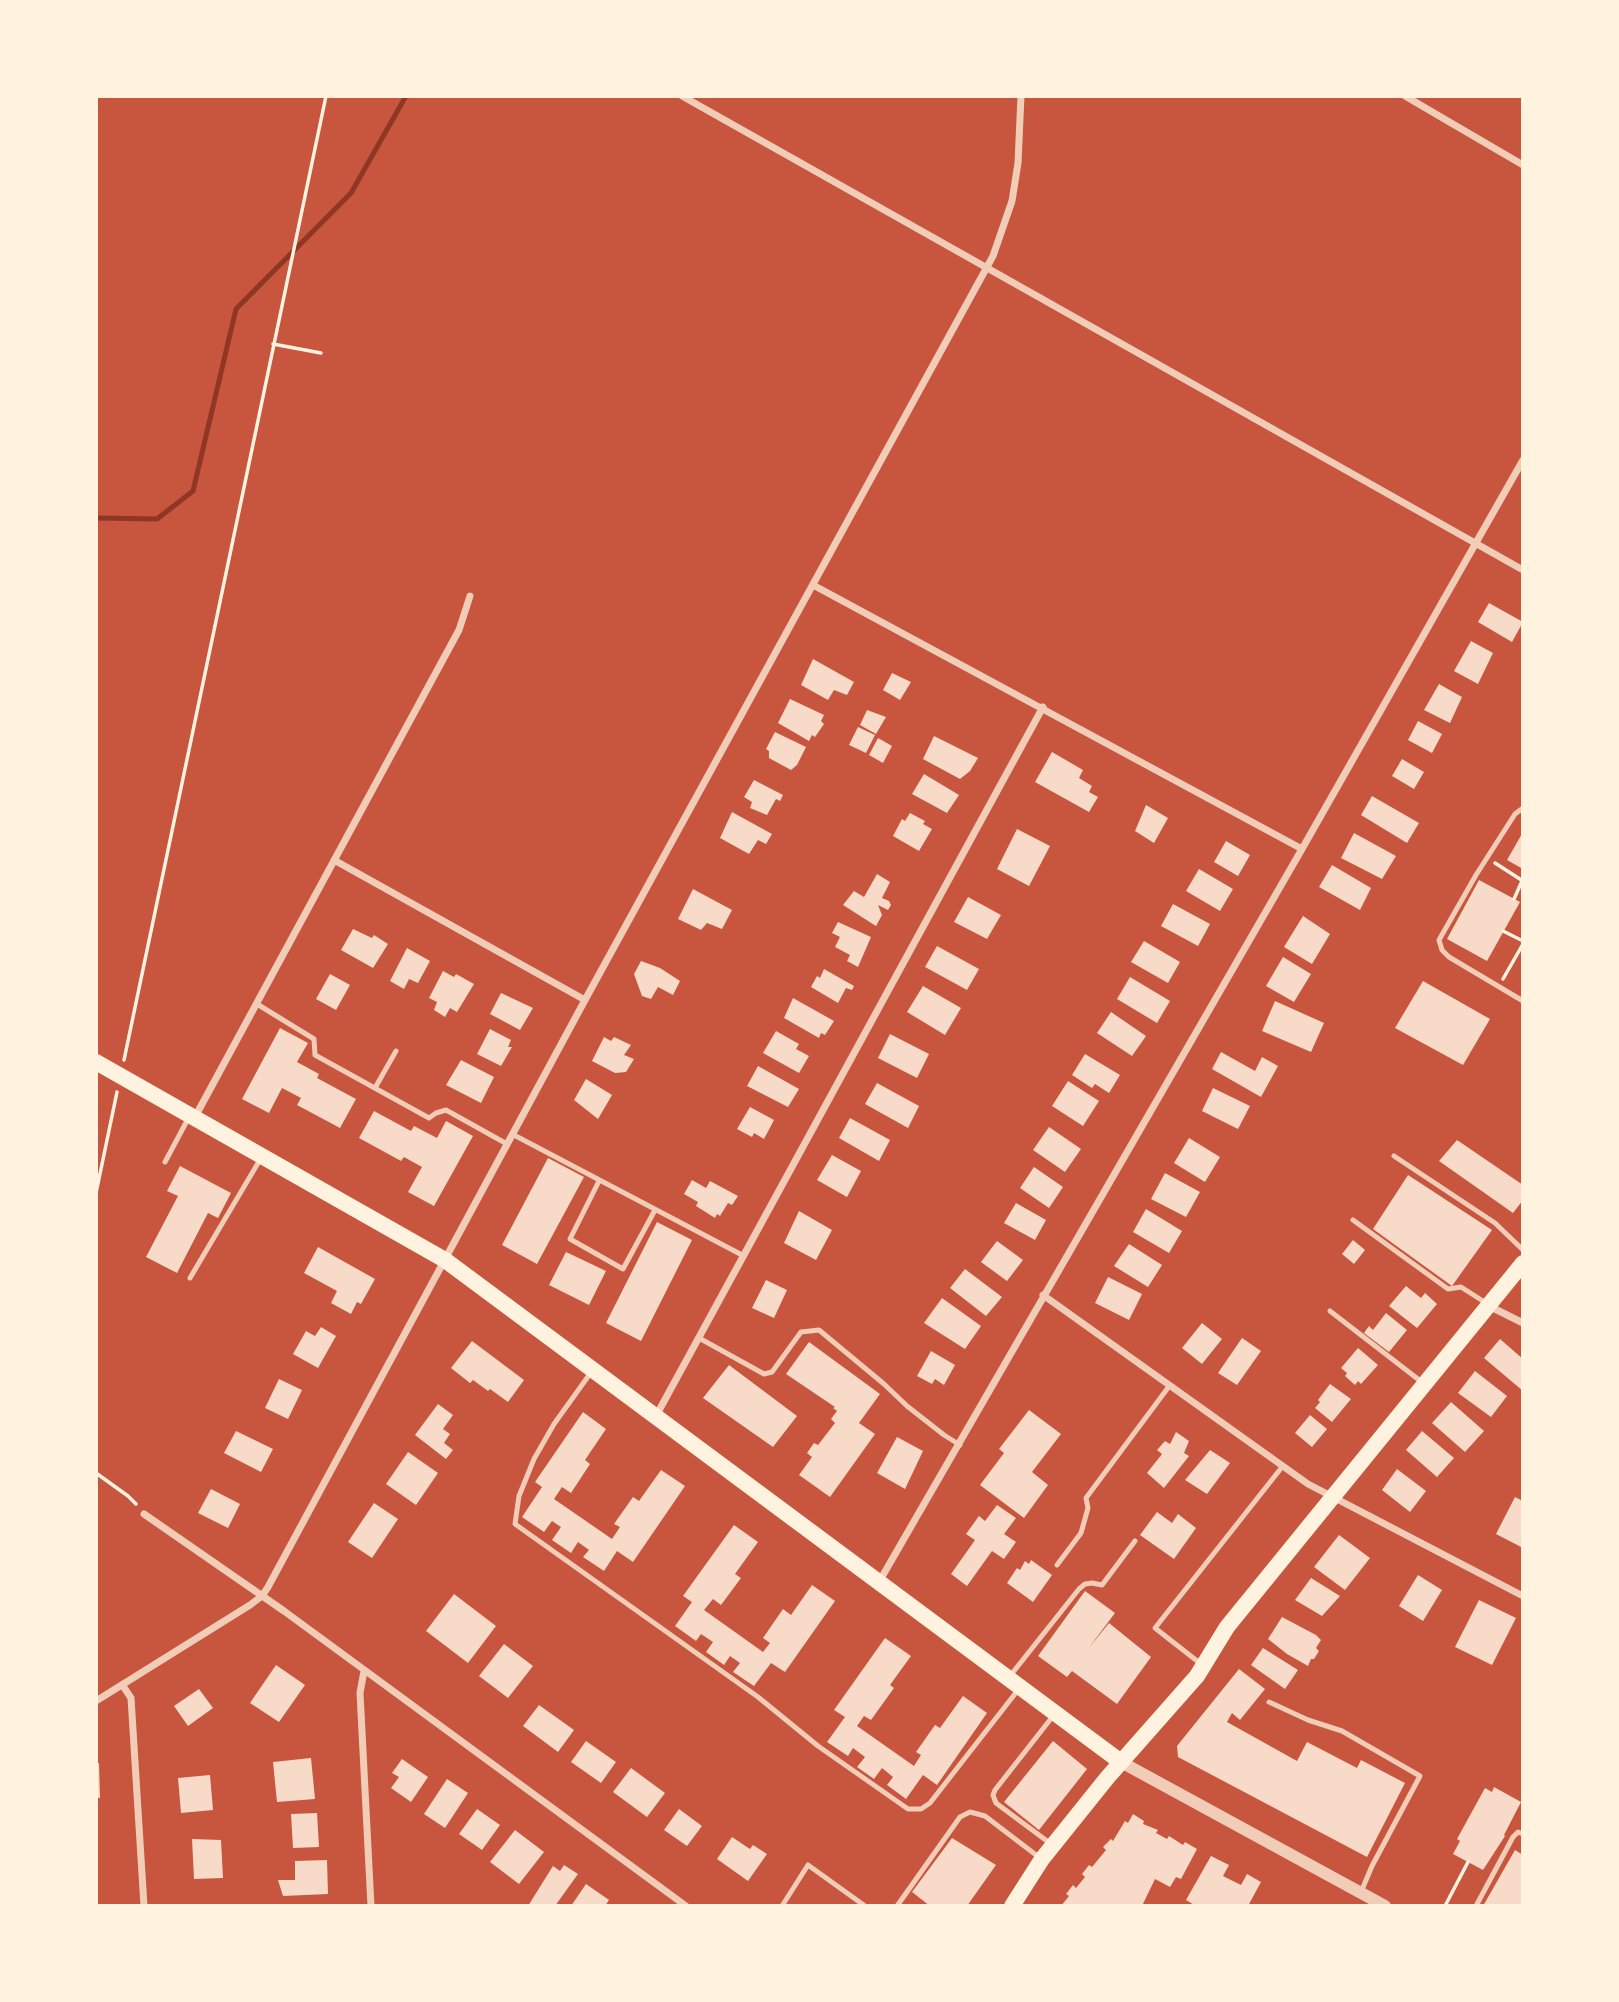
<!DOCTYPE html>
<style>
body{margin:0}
#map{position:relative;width:1619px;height:2002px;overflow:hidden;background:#c8553d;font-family:"Golos Text",sans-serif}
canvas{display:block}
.frame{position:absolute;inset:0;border:98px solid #fff3e0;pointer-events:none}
</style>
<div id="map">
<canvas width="1619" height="2002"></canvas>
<div class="frame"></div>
</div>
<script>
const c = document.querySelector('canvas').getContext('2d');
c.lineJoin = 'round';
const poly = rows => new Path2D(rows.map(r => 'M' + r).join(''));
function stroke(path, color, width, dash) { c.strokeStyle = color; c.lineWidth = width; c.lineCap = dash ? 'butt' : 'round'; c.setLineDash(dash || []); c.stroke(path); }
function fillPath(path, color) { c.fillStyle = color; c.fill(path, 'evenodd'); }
stroke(poly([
 [96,518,157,519,193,491,236,309,351,193,406,96]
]), '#8f3625', 5);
fillPath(poly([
 [1489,603,1523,622,1512,642,1478,622],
 [1471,641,1493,653,1478,684,1454,671],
 [813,659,854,682,847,695,834,690,828,700,801,685],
 [892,673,911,682,900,700,883,690],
 [1439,684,1462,697,1450,723,1424,710],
 [790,699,824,715,821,721,824,724,815,737,812,735,809,741,778,723],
 [867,710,886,717,876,734,860,725],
 [1418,721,1442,734,1432,753,1408,740],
 [858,727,875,735,866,753,849,745],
 [775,732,806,747,797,765,791,770,769,758,769,751,766,749],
 [934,736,978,758,970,771,960,779,923,759],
 [878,738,892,746,883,763,869,755],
 [1052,752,1083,770,1079,778,1092,786,1089,792,1098,797,1089,812,1035,782],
 [1402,759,1424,772,1414,789,1392,776],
 [924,774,959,795,947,813,912,794],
 [754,780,783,795,780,801,776,799,767,815,750,808,752,802,744,797],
 [1372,796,1419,823,1407,843,1361,815],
 [1146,805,1168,818,1154,843,1135,831],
 [732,812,772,834,766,844,758,840,749,854,720,838],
 [910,813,925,821,923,824,932,829,919,851,893,836,902,819,905,821],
 [1017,829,1050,846,1029,886,997,869],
 [1523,832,1523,869,1507,860],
 [1354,833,1396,856,1382,879,1341,858],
 [1226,841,1250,855,1238,876,1214,862],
 [1332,865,1371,888,1360,910,1319,887],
 [1199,869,1233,889,1220,911,1186,891],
 [877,874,890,882,882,898,889,901,891,905,888,910,878,905,882,915,876,926,843,905,854,891,864,897],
 [1479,880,1520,902,1487,961,1447,939],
 [693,889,732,910,722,929,707,923,701,930,678,919],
 [968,897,1001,915,987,939,954,922],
 [1173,904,1210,924,1198,946,1161,926],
 [1303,916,1330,934,1312,964,1284,947],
 [838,922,871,937,858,967,847,961,850,955,835,947,840,937,832,933],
 [353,929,372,938,374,935,388,944,373,968,341,950],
 [1144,941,1180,962,1168,983,1131,962],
 [937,946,979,969,967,990,925,967],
 [407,948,430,961,418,983,409,979,404,989,390,981],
 [1283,957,1311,974,1294,1002,1266,986],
 [641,961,660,968,680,981,673,995,658,987,651,999,642,996,634,974],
 [824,969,854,986,852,990,846,988,838,1003,811,987,817,976,820,978],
 [443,971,454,977,456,974,474,984,457,1012,450,1008,445,1017,434,1010,437,1002,429,998],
 [330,974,350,985,336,1010,316,999],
 [1130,977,1170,1001,1157,1023,1117,999],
 [1423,981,1490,1019,1463,1065,1395,1028],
 [923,986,961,1008,945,1035,907,1012],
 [501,993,533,1008,520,1030,490,1014],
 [793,998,834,1021,825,1035,821,1033,819,1038,784,1018],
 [1275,1001,1324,1023,1311,1052,1262,1031],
 [1111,1012,1146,1036,1132,1056,1097,1033],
 [280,1028,308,1043,297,1062,319,1074,317,1078,356,1099,340,1128,297,1105,301,1098,282,1088,269,1113,242,1099],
 [490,1029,511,1040,508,1047,512,1047,501,1066,477,1054],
 [776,1031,799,1044,796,1049,809,1056,799,1073,763,1053],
 [890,1034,929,1054,917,1078,878,1058],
 [604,1037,611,1041,614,1037,631,1045,624,1055,634,1059,626,1072,615,1073,592,1061],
 [1221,1052,1255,1071,1262,1057,1278,1066,1261,1097,1212,1069],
 [1085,1054,1120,1075,1109,1093,1095,1084,1092,1088,1072,1075],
 [461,1060,494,1077,481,1103,446,1085],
 [758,1066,799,1089,788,1107,747,1086],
 [586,1079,612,1095,598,1119,574,1100],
 [1068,1081,1099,1101,1083,1126,1052,1106],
 [877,1083,919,1106,908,1128,865,1104],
 [1213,1088,1250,1106,1238,1129,1202,1111],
 [750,1107,774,1120,764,1139,754,1133,752,1137,737,1129],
 [374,1111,411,1131,414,1126,437,1138,446,1121,473,1136,434,1206,408,1192,422,1167,404,1157,401,1161,359,1138],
 [850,1118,890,1140,879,1161,839,1138],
 [1049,1127,1081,1149,1065,1172,1033,1150],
 [1189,1138,1220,1157,1205,1182,1174,1163],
 [1457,1140,1523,1185,1523,1200,1513,1213,1439,1161],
 [832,1155,861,1171,847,1197,817,1180],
 [548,1158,584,1177,537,1264,502,1245],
 [180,1166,231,1193,218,1218,208,1213,177,1273,146,1257,178,1196,167,1191],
 [1034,1167,1063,1187,1049,1208,1020,1188],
 [1165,1173,1200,1192,1186,1217,1151,1199],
 [1408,1175,1492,1230,1452,1286,1373,1229],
 [692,1180,706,1188,710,1181,738,1196,732,1205,728,1203,720,1216,717,1214,715,1218,696,1206,698,1202,684,1194],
 [1016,1203,1046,1220,1035,1240,1004,1223],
 [1146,1209,1182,1231,1169,1253,1133,1232],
 [799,1211,832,1230,816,1260,784,1243],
 [657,1222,692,1240,641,1341,606,1323],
 [1353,1240,1365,1250,1354,1264,1342,1254],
 [997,1241,1023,1260,1007,1281,981,1262],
 [1129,1244,1162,1265,1148,1287,1114,1266],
 [318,1247,375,1279,361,1304,357,1302,351,1314,331,1303,337,1291,304,1273],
 [566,1252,606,1271,589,1305,549,1285],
 [965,1269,1002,1297,986,1316,950,1288],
 [1108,1277,1142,1294,1129,1320,1095,1303],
 [766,1280,787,1290,774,1318,752,1308],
 [1406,1286,1421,1298,1425,1293,1437,1304,1417,1328,1389,1306],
 [942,1298,981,1326,965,1349,924,1323],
 [1386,1313,1407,1330,1389,1352,1364,1333,1369,1326,1373,1330],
 [1202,1323,1222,1339,1202,1364,1182,1348],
 [321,1327,336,1336,318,1368,293,1354,306,1331,315,1336],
 [1242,1338,1261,1351,1237,1385,1218,1373],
 [1500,1339,1523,1359,1523,1391,1484,1358],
 [472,1341,524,1380,508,1402,490,1389,488,1391,473,1380,470,1383,451,1368],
 [809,1342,880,1394,859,1423,875,1434,830,1497,799,1475,812,1457,807,1453,814,1443,818,1445,835,1423,831,1419,837,1411,833,1408,835,1407,786,1374],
 [1358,1348,1378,1365,1361,1384,1358,1381,1355,1385,1345,1376,1347,1373,1341,1368],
 [931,1351,955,1365,944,1385,935,1379,932,1384,917,1376],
 [729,1365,797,1416,773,1447,703,1398],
 [1475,1371,1507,1396,1491,1417,1458,1393],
 [279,1379,302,1390,288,1419,265,1408],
 [1330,1384,1351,1399,1332,1422,1315,1408,1320,1402,1318,1400],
 [1451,1402,1484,1431,1465,1452,1432,1423],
 [438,1404,453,1415,443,1429,450,1434,444,1443,453,1450,446,1459,415,1435],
 [1029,1410,1061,1434,1032,1472,1048,1485,1024,1518,980,1485,1004,1453,999,1449],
 [583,1412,606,1429,585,1460,590,1464,571,1493,562,1487,554,1499,612,1539,620,1527,614,1524,633,1497,639,1501,661,1470,685,1486,633,1562,617,1551,604,1571,583,1557,589,1550,578,1542,571,1553,552,1540,561,1527,552,1521,544,1532,522,1517,542,1487,535,1482],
 [1310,1415,1327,1429,1312,1447,1295,1433],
 [236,1431,273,1449,261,1472,224,1453],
 [1422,1431,1454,1458,1437,1477,1406,1450],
 [1176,1432,1189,1441,1184,1453,1189,1456,1164,1488,1147,1473,1162,1454,1157,1450,1165,1441,1170,1444],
 [897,1437,923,1451,905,1489,877,1473],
 [1210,1450,1230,1463,1207,1494,1185,1480],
 [408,1452,438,1473,416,1505,386,1484],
 [1397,1469,1426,1491,1410,1512,1382,1490],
 [211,1489,240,1504,228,1528,198,1513],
 [1515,1497,1523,1501,1523,1548,1496,1534],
 [374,1503,398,1519,372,1558,348,1542],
 [997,1505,1016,1518,1004,1534,1016,1542,1004,1559,992,1551,967,1586,951,1574,975,1540,966,1534,979,1516,985,1521],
 [1157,1512,1172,1523,1178,1514,1196,1528,1174,1559,1140,1535],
 [734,1525,758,1542,735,1574,741,1578,721,1605,713,1599,704,1610,763,1652,770,1643,763,1638,783,1609,791,1615,812,1585,835,1601,785,1672,771,1663,754,1686,733,1672,740,1663,730,1656,724,1665,706,1652,713,1642,701,1634,696,1641,675,1626,692,1602,683,1596],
 [1339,1535,1370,1558,1345,1590,1314,1567],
 [1031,1560,1052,1575,1033,1602,1007,1583,1017,1568,1020,1570,1025,1561,1029,1564],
 [1418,1575,1442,1590,1423,1621,1399,1606],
 [1311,1578,1340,1596,1322,1616,1295,1600],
 [1085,1591,1115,1613,1088,1649,1109,1623,1151,1657,1117,1704,1072,1671,1067,1677,1038,1656],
 [454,1594,496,1626,468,1663,426,1631],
 [1479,1600,1516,1618,1492,1665,1455,1647],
 [1282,1617,1316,1635,1321,1640,1316,1648,1319,1651,1314,1659,1311,1659,1308,1666,1287,1654,1268,1639],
 [885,1638,911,1656,890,1685,894,1688,871,1720,864,1716,857,1726,914,1766,921,1755,916,1752,935,1725,940,1728,963,1696,987,1713,937,1785,923,1775,906,1799,887,1785,893,1777,882,1768,874,1779,857,1767,865,1757,853,1748,848,1756,827,1742,845,1717,834,1710],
 [504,1644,533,1666,508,1698,479,1676],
 [1263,1648,1298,1670,1285,1689,1251,1665],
 [276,1665,305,1685,279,1722,250,1703],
 [1239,1669,1265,1689,1240,1720,1232,1713,1227,1722,1297,1761,1307,1742,1357,1768,1361,1760,1405,1783,1367,1857,1178,1757,1177,1746],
 [199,1689,213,1708,188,1726,174,1706],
 [539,1705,574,1730,558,1752,523,1726],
 [586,1741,616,1762,601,1783,571,1762],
 [1053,1741,1087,1769,1039,1830,1004,1802],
 [311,1758,315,1799,277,1802,273,1762],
 [402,1759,428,1777,411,1802,391,1788,399,1777,392,1773],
 [96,1763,99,1763,100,1798,96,1798],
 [631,1768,665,1793,647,1817,613,1792],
 [210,1775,213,1810,181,1813,178,1778],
 [447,1779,468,1793,445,1828,424,1814],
 [1494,1787,1521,1802,1504,1835,1505,1836,1483,1870,1453,1854,1460,1841,1457,1839,1485,1788,1492,1792],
 [477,1809,500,1825,482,1850,459,1834],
 [679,1809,702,1826,687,1846,664,1830],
 [317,1813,319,1847,293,1848,291,1814],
 [1133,1814,1144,1821,1143,1824,1158,1830,1156,1833,1167,1839,1169,1836,1183,1845,1185,1842,1197,1849,1181,1879,1176,1877,1170,1887,1155,1879,1142,1906,1061,1906,1069,1896,1066,1894,1073,1885,1076,1888,1085,1877,1082,1874,1089,1865,1092,1867,1106,1850,1103,1847,1111,1839,1113,1841,1125,1821,1128,1823],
 [515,1830,544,1852,519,1884,490,1862],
 [732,1837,750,1849,753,1845,767,1854,748,1881,717,1859],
 [952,1838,996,1865,967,1906,930,1906,912,1892],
 [192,1839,221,1840,223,1878,194,1879],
 [1515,1850,1523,1855,1523,1906,1483,1906],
 [1211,1856,1229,1865,1223,1876,1241,1885,1247,1874,1261,1882,1248,1906,1211,1906,1207,1904,1206,1906,1196,1906,1186,1900],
 [327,1860,328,1894,283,1896,278,1880,295,1880,295,1861],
 [564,1865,578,1874,555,1906,528,1906,553,1866,560,1871],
 [586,1884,609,1900,605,1906,571,1906]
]), '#f7dbc8');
stroke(poly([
 [273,344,321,353],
 [1495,863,1523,881],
 [1514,899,1522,881],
 [1503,931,1523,941],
 [1503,979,1523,944],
 [124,1060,326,96],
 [96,1193,117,1092],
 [96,1473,128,1496,136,1504],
 [1445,1906,1468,1862]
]), '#fff3e0', 3.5);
stroke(poly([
 [1523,808,1515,814,1476,875,1439,940,1442,950,1449,957,1523,1001],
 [257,1004,314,1039,315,1055,429,1118,436,1113,446,1110,507,1144],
 [375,1088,396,1051],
 [512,1134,744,1256],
 [1394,1156,1495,1223,1523,1250],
 [165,1162,189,1117],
 [599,1181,570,1239,623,1269,655,1210],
 [1353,1220,1448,1289,1461,1287,1486,1303],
 [190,1278,261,1158],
 [1330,1311,1423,1383],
 [699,1338,764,1374,772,1372,801,1332,819,1330,884,1384,907,1406,944,1435,960,1445],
 [592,1371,554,1424,534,1459,519,1496,515,1524,758,1697,818,1746,908,1809,921,1809,930,1803,1018,1690],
 [1057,1565,1081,1533,1088,1508,1086,1498,1170,1385],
 [1201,1664,1155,1628,1282,1467],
 [1010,1676,1079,1589,1085,1584,1092,1583,1102,1585,1135,1541],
 [1269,1702,1308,1720,1342,1731,1420,1776,1372,1866,1361,1892],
 [1051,1844,996,1803,993,1795,995,1790,1053,1716],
 [782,1906,808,1865,865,1906],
 [897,1906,960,1817,970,1812,985,1816,1040,1858],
 [1476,1906,1513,1837,1518,1832,1523,1834]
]), '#f1ccb7', 5);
stroke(poly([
 [682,96,1523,570],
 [1405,96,1523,165],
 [813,585,1302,849],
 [334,860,585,1000],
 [195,1117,459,630,470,596],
 [1043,1295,1308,1484,1523,1596],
 [1489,1306,1523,1323],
 [656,1416,1043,707],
 [144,1514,284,1611,686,1906],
 [879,1582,1302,849,1523,460],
 [364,1671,360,1693,371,1906],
 [123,1686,131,1698,144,1906],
 [96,1701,250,1605,262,1596,268,1587,585,1000,993,256,1012,201,1018,163,1021,96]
]), '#f1ccb7', 7);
stroke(poly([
 [1121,1762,1385,1906]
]), '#f1ccb7', 12);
stroke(poly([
 [96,1062,445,1260,1121,1762],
 [1012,1906,1042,1859,1107,1778,1197,1676,1227,1627,1523,1263]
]), '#fff3e0', 16);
</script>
